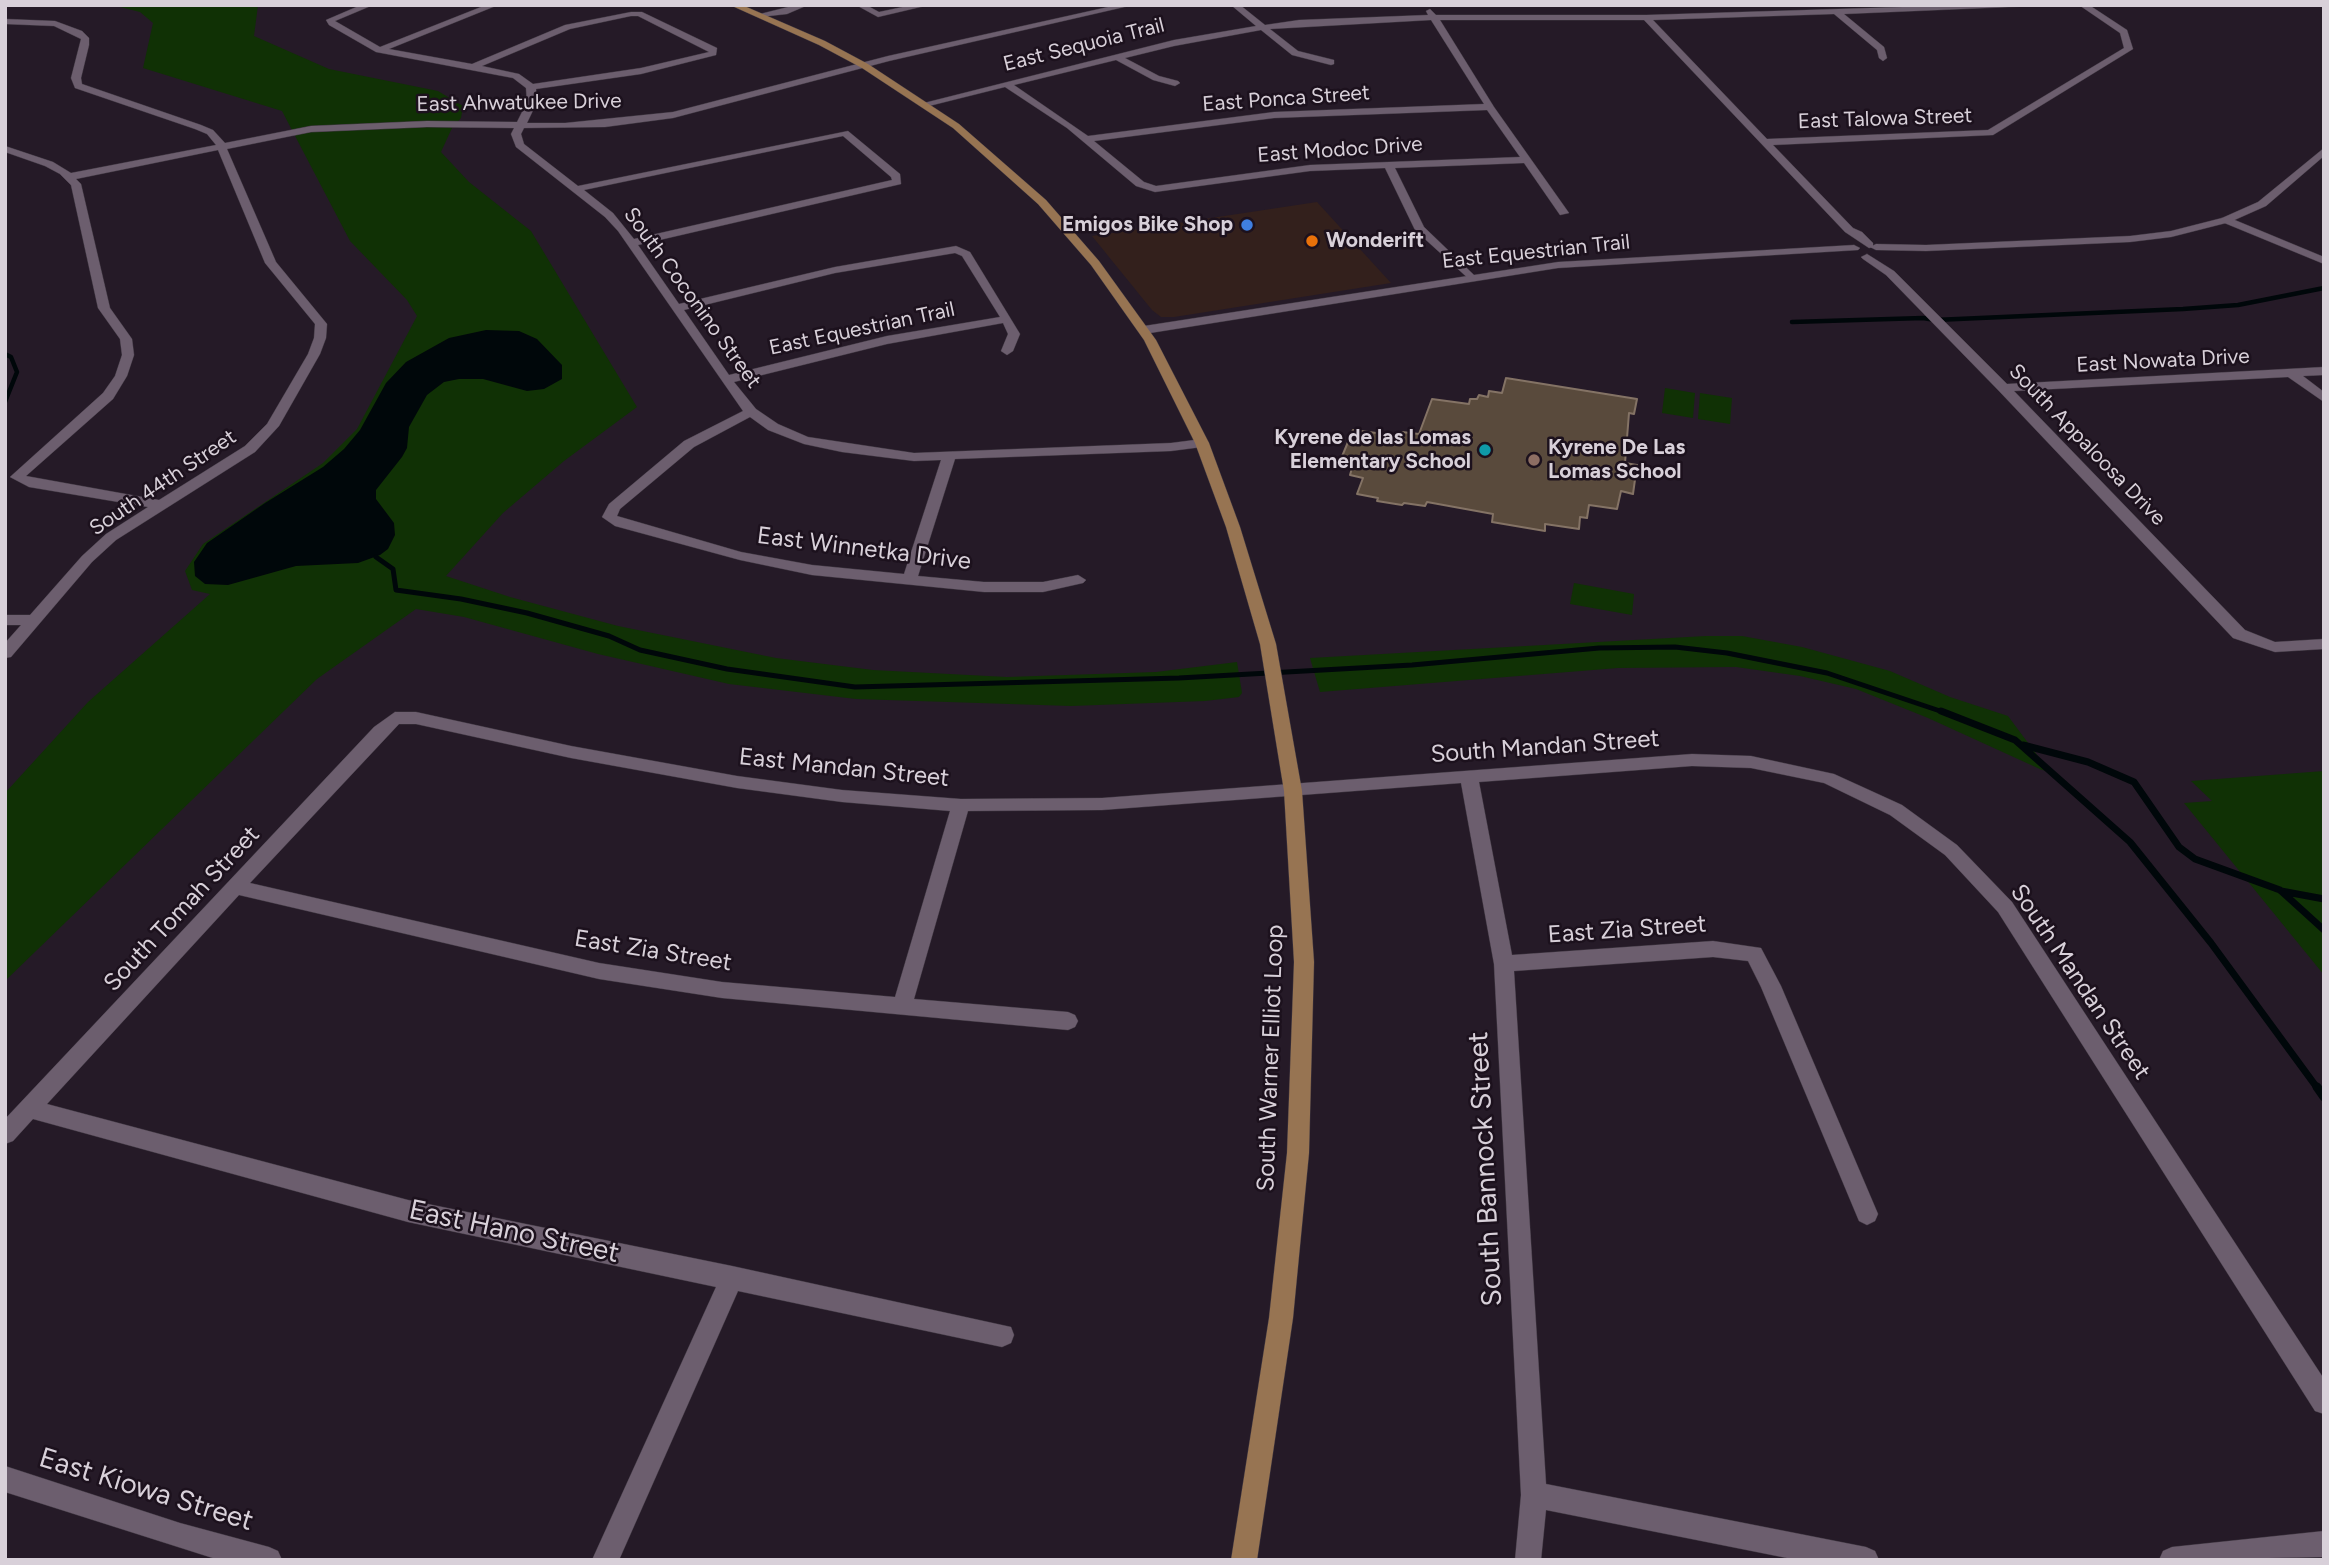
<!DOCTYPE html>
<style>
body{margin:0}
#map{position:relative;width:2329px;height:1565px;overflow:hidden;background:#251a27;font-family:Figtree,sans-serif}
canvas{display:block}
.frame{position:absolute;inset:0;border:7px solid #d8d0d9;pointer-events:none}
</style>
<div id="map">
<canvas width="2329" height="1565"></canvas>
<div class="frame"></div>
</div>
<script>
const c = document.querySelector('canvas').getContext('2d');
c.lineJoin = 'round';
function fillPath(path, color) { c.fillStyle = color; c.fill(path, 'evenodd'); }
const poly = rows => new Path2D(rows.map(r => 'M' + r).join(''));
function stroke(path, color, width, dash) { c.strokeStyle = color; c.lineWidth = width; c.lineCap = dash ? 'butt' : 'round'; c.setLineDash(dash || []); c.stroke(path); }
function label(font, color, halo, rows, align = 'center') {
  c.font = font + ' Figtree,sans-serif'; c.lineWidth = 5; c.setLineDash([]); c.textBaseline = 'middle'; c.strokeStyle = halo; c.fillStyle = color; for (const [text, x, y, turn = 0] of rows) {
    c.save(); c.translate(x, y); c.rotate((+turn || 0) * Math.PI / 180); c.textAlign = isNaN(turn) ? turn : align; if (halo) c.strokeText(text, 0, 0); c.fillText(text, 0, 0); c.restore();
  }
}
fillPath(poly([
 [1317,202,1391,283,1174,317,1161,317,1152,310,1092,236]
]), '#33201c');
fillPath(poly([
 [112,5,258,5,254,36,329,69,438,91,463,106,461,118,452,128,441,152,469,182,531,231,637,407,564,461,503,513,446,576,510,597,618,626,776,658,873,670,1007,677,1156,672,1237,662,1242,693,1239,697,1205,701,1071,706,856,699,729,684,598,654,464,617,416,609,317,679,5,981,5,793,88,702,210,594,192,590,185,571,203,544,323,463,357,429,417,316,407,300,350,241,282,111,143,68,153,23,140,12],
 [1665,388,1695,393,1693,418,1662,413],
 [1700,393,1732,398,1730,424,1698,419],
 [1574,583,1634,594,1632,615,1570,604],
 [1706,636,1742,636,1802,647,1890,671,1950,697,2008,716,2049,771,2042,770,1928,718,1856,689,1800,676,1736,667,1618,668,1320,692,1310,658],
 [2324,771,2324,975,2184,803,2212,801,2191,781]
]), '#103105');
fillPath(poly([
 [486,330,519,331,537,339,562,365,562,379,544,389,527,391,483,379,459,379,444,382,427,395,409,427,407,448,402,457,376,490,376,499,394,523,395,535,388,549,380,555,358,563,296,566,228,585,205,584,195,576,194,562,207,543,265,503,323,467,344,449,360,430,386,383,406,362,449,338]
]), '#00070a');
stroke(poly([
 [1792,322,1923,318,1935,320,2183,309,2238,305,2324,288],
 [5,354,11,357,17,372,5,402]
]), '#00070a', 4.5);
stroke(poly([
 [376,557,393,569,396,590,461,599,527,613,609,636,640,650,727,669,855,687,1179,678,1412,665,1599,648,1675,647,1727,653,1827,673,1946,713]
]), '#00070a', 5);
stroke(poly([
 [1941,711,2015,740,2130,842,2211,943,2318,1089],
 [2023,745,2088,762,2134,782,2179,847,2195,859,2280,890,2324,930],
 [2281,891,2324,899]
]), '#00070a', 7);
stroke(poly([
 [2317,1087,2324,1097]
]), '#00070a', 9);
const building = poly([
 [1506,378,1637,399,1634,414,1629,413,1625,463,1637,465,1633,494,1621,491,1617,509,1589,505,1587,518,1580,517,1579,529,1545,524,1545,531,1492,522,1493,514,1427,502,1425,506,1404,503,1402,505,1377,501,1378,498,1357,494,1363,478,1350,475,1352,468,1338,466,1353,430,1400,436,1402,432,1419,434,1432,399,1469,404,1470,399,1477,399,1479,395,1488,397,1489,391,1502,393,1506,378]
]);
fillPath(building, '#594a3c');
stroke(building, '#847365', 2);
const minor = poly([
 [361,5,373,5,335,21,380,47,486,5,498,5,389,49,472,64,565,25,631,12,642,12,717,48,716,55,641,74,536,89,537,102,527,123,565,123,673,112,888,56,1117,5,1133,5,889,61,673,118,605,127,524,128,521,134,524,144,578,186,848,131,900,174,901,184,638,245,679,304,835,267,956,246,970,252,1020,334,1013,351,1007,355,1001,351,1008,334,1003,323,887,344,734,382,756,409,778,424,808,437,914,453,1171,443,1202,439,1209,443,1202,447,1171,451,955,459,918,576,984,582,1043,582,1078,575,1086,580,1083,583,1043,592,984,592,812,575,740,560,615,526,602,517,609,504,684,441,743,411,618,231,605,217,516,147,511,134,514,128,427,127,311,132,227,149,276,262,327,324,326,338,320,354,279,426,255,452,116,540,92,562,11,657,5,658,5,643,21,625,5,625,5,615,30,615,82,556,106,534,148,507,29,487,10,477,103,393,115,376,122,355,120,339,98,308,71,185,60,174,45,166,5,152,5,146,53,162,71,173,216,145,207,134,195,129,75,88,71,78,81,39,54,26,5,24,5,19,55,21,82,31,89,38,89,45,81,78,82,84,201,125,213,130,225,143,311,126,427,121,517,122,527,102,526,88,513,78,376,52,329,25,326,20,361,5],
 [631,16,638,16,709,52,641,68,533,84,519,74,482,66,570,29,631,16],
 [843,136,891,177,892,180,634,239,613,213,584,190,843,136],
 [218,150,265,263,315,324,314,338,308,354,267,424,245,446,159,500,26,476,113,399,127,376,134,355,132,339,110,308,81,184,76,179,218,150],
 [955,253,962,256,1000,317,887,336,729,375,684,310,835,273,955,253],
 [750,417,768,430,804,444,842,452,914,461,941,460,904,574,812,565,741,552,617,516,620,509,694,447,750,417],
 [796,5,808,5,787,14,760,17,756,15,796,5],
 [856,5,866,5,879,12,912,5,929,5,878,17,856,5],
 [1231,5,1240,5,1265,25,1299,20,1428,15,1426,11,1430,9,1436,15,1646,15,1966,5,2055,5,1844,14,1884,47,1887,58,1883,61,1879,58,1877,50,1834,14,1653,20,1767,139,1988,130,2124,48,2120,33,2079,5,2089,5,2127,30,2133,49,1993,135,1773,145,1853,228,1862,232,1873,243,1873,247,1869,248,1845,232,1644,20,1440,20,1494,107,1569,213,1560,215,1524,163,1395,168,1424,227,1474,275,1476,277,1470,280,1415,230,1385,168,1310,171,1155,192,1136,186,1067,128,1005,87,925,107,920,104,1174,40,1256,26,1231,5],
 [1431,20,1484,104,1274,112,1088,136,1014,85,1116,60,1153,80,1175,86,1180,83,1178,81,1159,76,1125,58,1174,46,1261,30,1292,55,1331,65,1334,64,1334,60,1298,51,1270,29,1431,20],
 [1487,110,1520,157,1310,165,1156,186,1144,182,1094,141,1274,118,1487,110],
 [2222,218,2230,218,2324,257,2324,264,2222,222,2222,218],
 [1867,254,1894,271,2007,384,2324,367,2324,375,2303,376,2324,392,2324,402,2288,377,2014,391,2245,630,2275,642,2324,639,2324,649,2275,652,2233,638,1999,391,1886,275,1863,259,1861,257,1867,254],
 [395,712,416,712,571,746,737,776,842,790,961,799,1102,798,1692,754,1751,756,1834,774,1902,805,1957,845,2012,902,2324,1379,2324,1414,2315,1411,1998,912,1945,855,1890,815,1824,783,1751,768,1692,766,1479,782,1512,955,1713,941,1761,948,1781,986,1878,1214,1875,1221,1867,1225,1859,1221,1761,987,1748,961,1713,957,1514,971,1546,1484,1866,1547,1875,1551,1879,1560,1797,1560,1546,1510,1541,1560,1515,1560,1521,1495,1494,964,1461,783,1102,810,968,811,914,999,1068,1012,1075,1015,1078,1021,1075,1027,1068,1030,722,998,599,979,239,895,47,1104,408,1200,732,1266,1011,1327,1014,1335,1011,1343,1002,1347,738,1291,619,1560,592,1560,716,1287,408,1222,33,1119,13,1141,5,1144,5,1119,374,727,395,712],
 [399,724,416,724,571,758,737,788,842,802,950,811,895,997,722,982,599,963,250,883,399,724],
 [5,1466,180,1523,269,1547,278,1551,282,1560,219,1560,5,1492,5,1466],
 [2324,1531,2324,1557,2159,1560,2163,1551,2172,1547,2324,1531]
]);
const tertiary = poly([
 [2324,148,2324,156,2266,206,2230,222,2171,237,2130,242,1926,251,1876,250,1870,247,1876,244,1926,245,2130,236,2171,231,2222,218,2258,202,2324,148],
 [1854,245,1860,248,1858,250,1558,268,1144,334,1138,330,1144,326,1558,262,1854,245]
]);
const secondary = poly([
 [730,5,742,5,825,41,868,64,959,124,1046,200,1099,261,1156,340,1209,443,1240,527,1276,644,1302,791,1314,962,1309,1153,1293,1318,1257,1560,1231,1560,1269,1318,1287,1153,1294,962,1284,791,1260,644,1226,527,1195,443,1144,340,1091,265,1038,204,953,128,862,68,819,45,730,5]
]);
stroke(minor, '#3e3640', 1);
stroke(tertiary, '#3e3640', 1);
stroke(secondary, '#3e3640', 1);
fillPath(minor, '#6c5e6e');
fillPath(tertiary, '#6c5e6e');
fillPath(secondary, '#977452');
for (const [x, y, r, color] of [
 [1247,225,7,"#3f7fe0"],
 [1312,241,7,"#e8710a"],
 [1485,450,7,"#0f9aa8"],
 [1534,460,7,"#8d6e63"]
]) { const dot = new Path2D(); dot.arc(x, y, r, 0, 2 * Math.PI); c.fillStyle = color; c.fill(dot); stroke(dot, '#1c111d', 2.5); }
label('21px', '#d8d0d9', '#1c111d', [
 ["East Sequoia Trail",1084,45,-14],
 ["East Ponca Street",1286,99,-4],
 ["East Ahwatukee Drive",519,103,-1],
 ["East Talowa Street",1885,119,-2],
 ["East Modoc Drive",1340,150,-4],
 ["East Equestrian Trail",1536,252,-6],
 ["South Coconino Street",692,298,54],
 ["East Equestrian Trail",862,329,-12],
 ["East Nowata Drive",2163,361,-3],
 ["South Appaloosa Drive",2087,445,46],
 ["South 44th Street",163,483,-34]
]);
label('bold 21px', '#d8d0d9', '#1c111d', [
 ["Emigos Bike Shop",1233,225],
 ["Wonderift",1326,241,"left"],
 ["Kyrene de las Lomas",1471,438],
 ["Elementary School",1471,462],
 ["Kyrene De Las",1548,448,"left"],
 ["Lomas School",1548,472,"left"]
], 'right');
label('24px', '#d8d0d9', '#1c111d', [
 ["East Winnetka Drive",864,549,7],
 ["South Mandan Street",1545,747,-4],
 ["East Mandan Street",844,768,6],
 ["South Tomah Street",182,909,-47],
 ["East Zia Street",1627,930,-4],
 ["East Zia Street",653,951,9],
 ["South Mandan Street",2080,982,56],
 ["South Warner Elliot Loop",1271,1058,-88]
]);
label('28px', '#d8d0d9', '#1c111d', [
 ["South Bannock Street",1486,1169,-93],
 ["East Hano Street",514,1232,12],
 ["East Kiowa Street",146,1490,17]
]);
</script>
